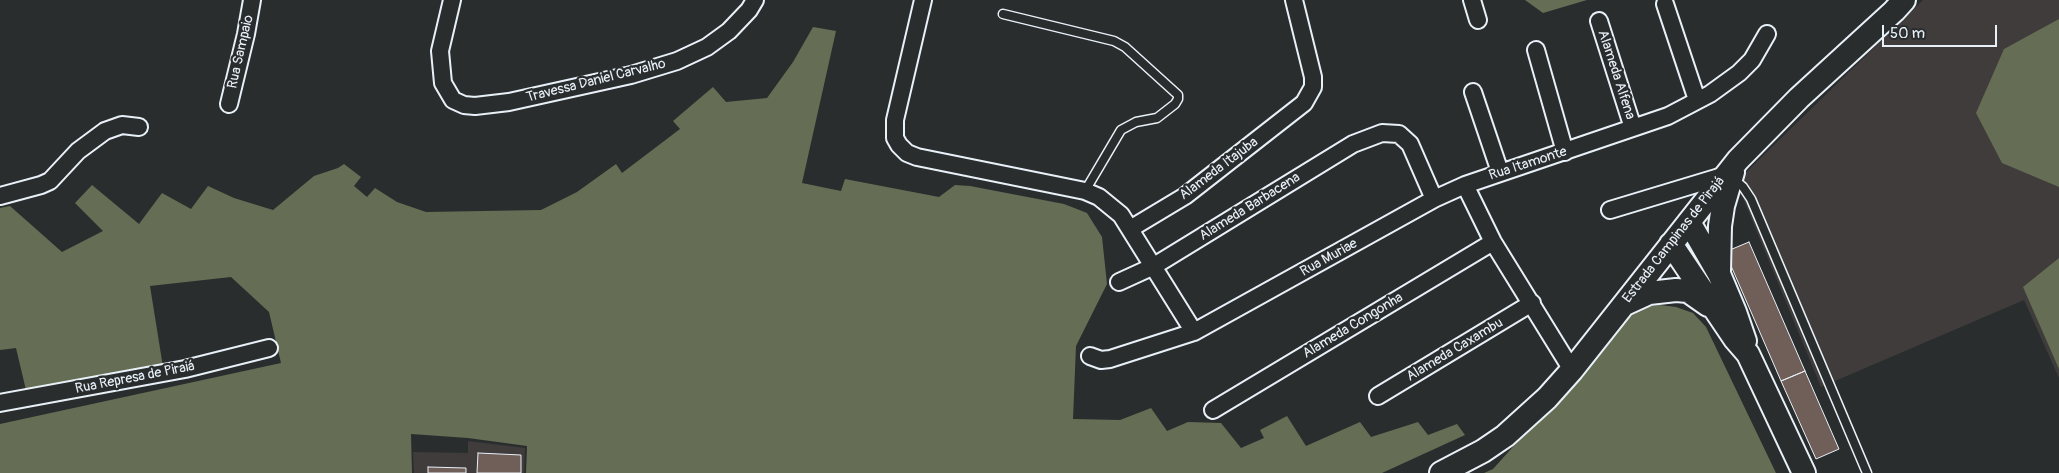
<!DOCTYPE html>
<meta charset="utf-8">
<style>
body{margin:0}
#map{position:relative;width:2059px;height:473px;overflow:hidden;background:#2a2d2e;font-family:Pangolin,sans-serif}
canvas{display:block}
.scale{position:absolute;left:1882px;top:25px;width:115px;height:22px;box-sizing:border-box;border:2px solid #e8f1f8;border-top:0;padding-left:6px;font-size:15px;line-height:18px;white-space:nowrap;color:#e8f1f8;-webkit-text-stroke:4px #2a2d2e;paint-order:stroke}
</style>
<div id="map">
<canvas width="2059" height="473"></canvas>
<div class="scale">50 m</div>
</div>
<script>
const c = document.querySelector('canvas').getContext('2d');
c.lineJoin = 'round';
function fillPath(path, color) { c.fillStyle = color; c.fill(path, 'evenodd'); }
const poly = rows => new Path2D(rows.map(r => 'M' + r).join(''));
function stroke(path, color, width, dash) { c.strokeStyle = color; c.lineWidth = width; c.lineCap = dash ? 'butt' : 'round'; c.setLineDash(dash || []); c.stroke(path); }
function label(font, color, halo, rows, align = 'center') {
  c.font = font + ' Pangolin,sans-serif'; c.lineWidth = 4.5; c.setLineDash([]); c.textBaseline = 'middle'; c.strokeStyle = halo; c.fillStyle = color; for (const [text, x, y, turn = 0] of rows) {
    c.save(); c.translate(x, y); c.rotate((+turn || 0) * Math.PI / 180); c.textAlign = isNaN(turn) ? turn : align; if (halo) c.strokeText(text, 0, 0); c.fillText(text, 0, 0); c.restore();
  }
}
fillPath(poly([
 [1923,0,2059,0,2059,378,2024,300,1821,387,1740,191,1741,177],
 [468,441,525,448,524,473,414,473,413,452,468,453]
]), '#3f3c3b');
fillPath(poly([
 [1525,0,1587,0,1543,13],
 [2059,19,2059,187,2002,163,1976,113,2004,49],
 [813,27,836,31,802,183,841,191,845,179,939,197,955,185,970,186,1064,204,1087,213,1102,237,1107,284,1076,346,1073,419,1120,420,1151,408,1167,431,1188,422,1221,423,1241,448,1264,438,1260,430,1287,416,1306,446,1360,422,1371,437,1418,422,1428,435,1457,424,1465,435,1382,473,526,473,527,446,468,438,411,434,412,473,0,473,0,424,281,363,269,312,231,277,150,286,163,367,26,390,16,348,0,350,0,208,10,206,62,252,103,231,75,203,92,185,139,224,162,193,191,209,208,186,234,198,273,210,314,176,338,168,344,164,361,177,354,186,367,197,375,188,397,202,426,212,541,210,577,192,616,164,622,173,680,129,673,121,713,87,726,102,767,98,793,62],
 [2059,258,2059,369,2023,287],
 [1660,305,1676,307,1693,313,1706,327,1776,473,1484,473,1493,469,1611,338,1630,314,1646,306]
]), '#656e54');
const building = poly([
 [1749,242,1805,371,1781,381,1725,252,1749,242],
 [1805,371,1839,449,1816,459,1781,381,1805,371],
 [478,453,521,455,521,473,477,473,478,453],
 [428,467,466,468,466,473,428,473,428,467]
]);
fillPath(building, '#705e59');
stroke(building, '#e8f1f8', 1);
const lane = poly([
 [1003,14,1114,41,1125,47,1178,95,1178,99,1175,104,1157,118,1136,122,1121,130,1085,191],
 [1735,180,1743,187,1751,199,1867,473]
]);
const street = poly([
 [452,0,440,51,443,83,453,100,464,105,475,106,509,102,631,75,677,61,707,47,729,31,749,10,755,0],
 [923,0,895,120,895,138,899,145,907,153,917,157,1085,191,1099,197,1121,215,1194,332],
 [1472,0,1478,20],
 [1665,4,1697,100],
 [1599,21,1633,128],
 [1536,50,1565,152],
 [1473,92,1500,172],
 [229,104,246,34,252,0],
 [1465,185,1493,242,1572,370],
 [0,196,41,185,50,181,78,151,105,131,122,125,139,127],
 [1610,210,1726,175],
 [1130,229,1185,196,1304,103,1313,87,1313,77,1294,0],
 [1119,282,1154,266,1353,144,1382,133,1399,134,1410,144,1434,199],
 [1090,356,1101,360,1110,359,1194,332,1434,199,1465,185,1668,116,1710,94,1739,73,1752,60,1767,34],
 [1378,396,1532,303],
 [0,403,185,369,269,348],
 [1213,410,1493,242]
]);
const secondary = poly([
 [1689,222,1719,274,1735,312,1745,341],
 [1671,244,1735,339,1748,354,1804,473],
 [1719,271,1720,226,1723,206,1733,172],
 [1625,304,1649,293,1676,290,1688,291,1708,305],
 [1441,473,1483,451,1505,436,1547,398,1572,370,1738,160,1799,98,1894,11,1904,0]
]);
stroke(lane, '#e8f1f8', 11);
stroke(street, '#e8f1f8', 20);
stroke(secondary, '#e8f1f8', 26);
stroke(lane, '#2a2d2e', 8);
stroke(street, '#2a2d2e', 16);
stroke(secondary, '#2a2d2e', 22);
label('14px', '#e8f1f8', '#2a2d2e', [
 ["Rua Sampaio",241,52,-77],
 ["Alameda Alfena",1616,75,72],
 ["Travessa Daniel Carvalho",596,81,-14],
 ["Rua Itamonte",1528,164,-18],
 ["Alameda Itajuba",1219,169,-37],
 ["Alameda Barbacena",1250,207,-32],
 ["Estrada Campinas de Pirajá",1674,240,-52],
 ["Rua Muriae",1329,258,-29],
 ["Alameda Congonha",1353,326,-31],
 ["Alameda Caxambu",1455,350,-31],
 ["Rua Represa de Piraiá",135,378,-11]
]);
</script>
